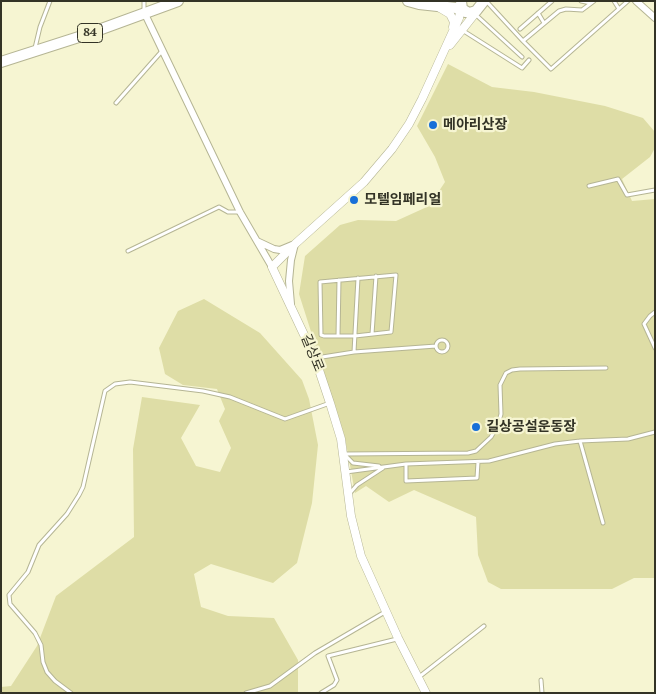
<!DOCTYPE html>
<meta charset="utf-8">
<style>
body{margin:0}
#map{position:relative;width:656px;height:694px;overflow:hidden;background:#f6f5d2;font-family:"PT Serif",serif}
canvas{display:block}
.frame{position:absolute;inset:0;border:2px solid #333326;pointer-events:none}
</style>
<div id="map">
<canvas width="656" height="694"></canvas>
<div class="frame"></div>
</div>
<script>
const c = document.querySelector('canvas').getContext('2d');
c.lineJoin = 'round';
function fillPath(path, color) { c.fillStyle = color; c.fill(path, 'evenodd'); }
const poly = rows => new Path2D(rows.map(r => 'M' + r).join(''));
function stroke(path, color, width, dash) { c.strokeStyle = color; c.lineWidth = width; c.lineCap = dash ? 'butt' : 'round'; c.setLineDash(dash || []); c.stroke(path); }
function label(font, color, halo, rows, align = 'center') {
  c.font = font + ' "PT Serif","Noto Sans KR",serif'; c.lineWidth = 4.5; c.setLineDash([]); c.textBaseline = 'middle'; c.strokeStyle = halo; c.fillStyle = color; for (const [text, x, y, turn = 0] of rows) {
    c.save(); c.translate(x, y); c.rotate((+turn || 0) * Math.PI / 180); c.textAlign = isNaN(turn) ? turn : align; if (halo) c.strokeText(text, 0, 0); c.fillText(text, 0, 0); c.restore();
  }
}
fillPath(poly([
 [448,64,492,87,534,92,605,106,643,118,655,132,655,148,650,157,622,179,632,201,655,199,655,578,634,578,612,589,501,589,488,582,478,555,476,517,414,490,389,502,366,486,355,493,345,438,299,294,305,256,340,225,358,220,396,221,429,206,445,182,435,157,417,126],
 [204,299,260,333,302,380,309,399,318,445,312,503,297,563,273,583,211,564,194,574,201,607,228,616,274,618,298,660,298,693,1,693,1,687,11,686,37,646,56,596,134,537,133,449,142,397,200,405,181,438,196,466,220,472,231,448,219,421,225,409,217,389,183,385,165,374,159,348,178,311]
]), '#dedda6');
const service = poly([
 [144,1,144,11],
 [581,1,591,3],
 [614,1,619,9],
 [487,2,523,41,551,69,628,1],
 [538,13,544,23],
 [475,14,522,57],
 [520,29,552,1],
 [462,30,522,68,529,60],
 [523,41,559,11,566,9,582,10,594,1],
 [35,48,40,27,50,1],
 [116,103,162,51],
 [589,186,618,179,627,195,655,190],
 [128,251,219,207,228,212,240,212],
 [396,275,391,332,355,336,324,336,321,335,320,282,396,275],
 [655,312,650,316,644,324,655,348],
 [372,334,376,276],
 [338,336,339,280],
 '436 346a6 6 0 1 1 12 0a6 6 0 1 1-12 0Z',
 [354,352,358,278],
 [316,358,354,352,436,346],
 [580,441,603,523],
 [344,454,468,453,476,451,491,437,498,425,501,414,500,385,506,373,512,370,520,369,606,368],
 [346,456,353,463,379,466],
 [406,464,406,481,477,478,478,462],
 [346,472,406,464,489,461,555,444,580,441,628,439,655,432],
 [350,493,357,485,383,468],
 [419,677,484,626],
 [541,680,542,693],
 [71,693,55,681,47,672,43,662,41,645,35,633,10,604,9,595,28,572,39,545,67,514,79,495,83,487,105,391,115,384,130,382,203,391,230,397,285,419,330,403],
 [246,693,270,686,315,653,385,612],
 [321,693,334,685,337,680,328,656,397,639]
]);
const minor = poly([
 [636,1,655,18],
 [144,12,240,212,272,267],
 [257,241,274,249,280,250,292,245],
 [291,304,289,281,291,260,295,244]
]);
const tertiary = poly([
 [440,8,450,14,454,22,453,27],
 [450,45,477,11],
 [426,693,398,638,361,556,351,516,341,439,330,403,315,358,272,267,295,244,364,182,392,149,409,124,422,99,459,18,461,6]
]);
const primary = poly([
 [408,1,419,4,456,8,465,12],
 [461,1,462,9,469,13,476,11,484,1],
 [1,62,85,35,178,1]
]);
stroke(service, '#b5b594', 5);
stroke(minor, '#b5b594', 8);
stroke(tertiary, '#b5b594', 9);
stroke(primary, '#b5b594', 12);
stroke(service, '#fff', 3);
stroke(minor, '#fff', 6);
stroke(tertiary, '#fff', 8);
stroke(primary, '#fff', 10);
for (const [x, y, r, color] of [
 [433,125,5,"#176fd8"],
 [354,200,5,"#176fd8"],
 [476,427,5,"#176fd8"]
]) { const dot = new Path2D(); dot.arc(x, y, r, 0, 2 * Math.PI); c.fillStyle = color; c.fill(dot); stroke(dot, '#f6f5d2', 2); }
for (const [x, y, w] of [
 [90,33,25]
]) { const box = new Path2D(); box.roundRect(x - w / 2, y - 9.5, w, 19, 4); c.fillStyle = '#f6f5d2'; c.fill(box); stroke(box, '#333326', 1); }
label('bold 12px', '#333326', null, [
 ["84",90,33]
]);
label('bold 14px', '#333326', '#f6f5d2', [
 ["메아리산장",443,125],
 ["모텔임페리얼",364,200],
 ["길상공설운동장",486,427]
], 'left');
label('14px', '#333326', '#f6f5d2', [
 ["길상로",312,353,68]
]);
</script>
